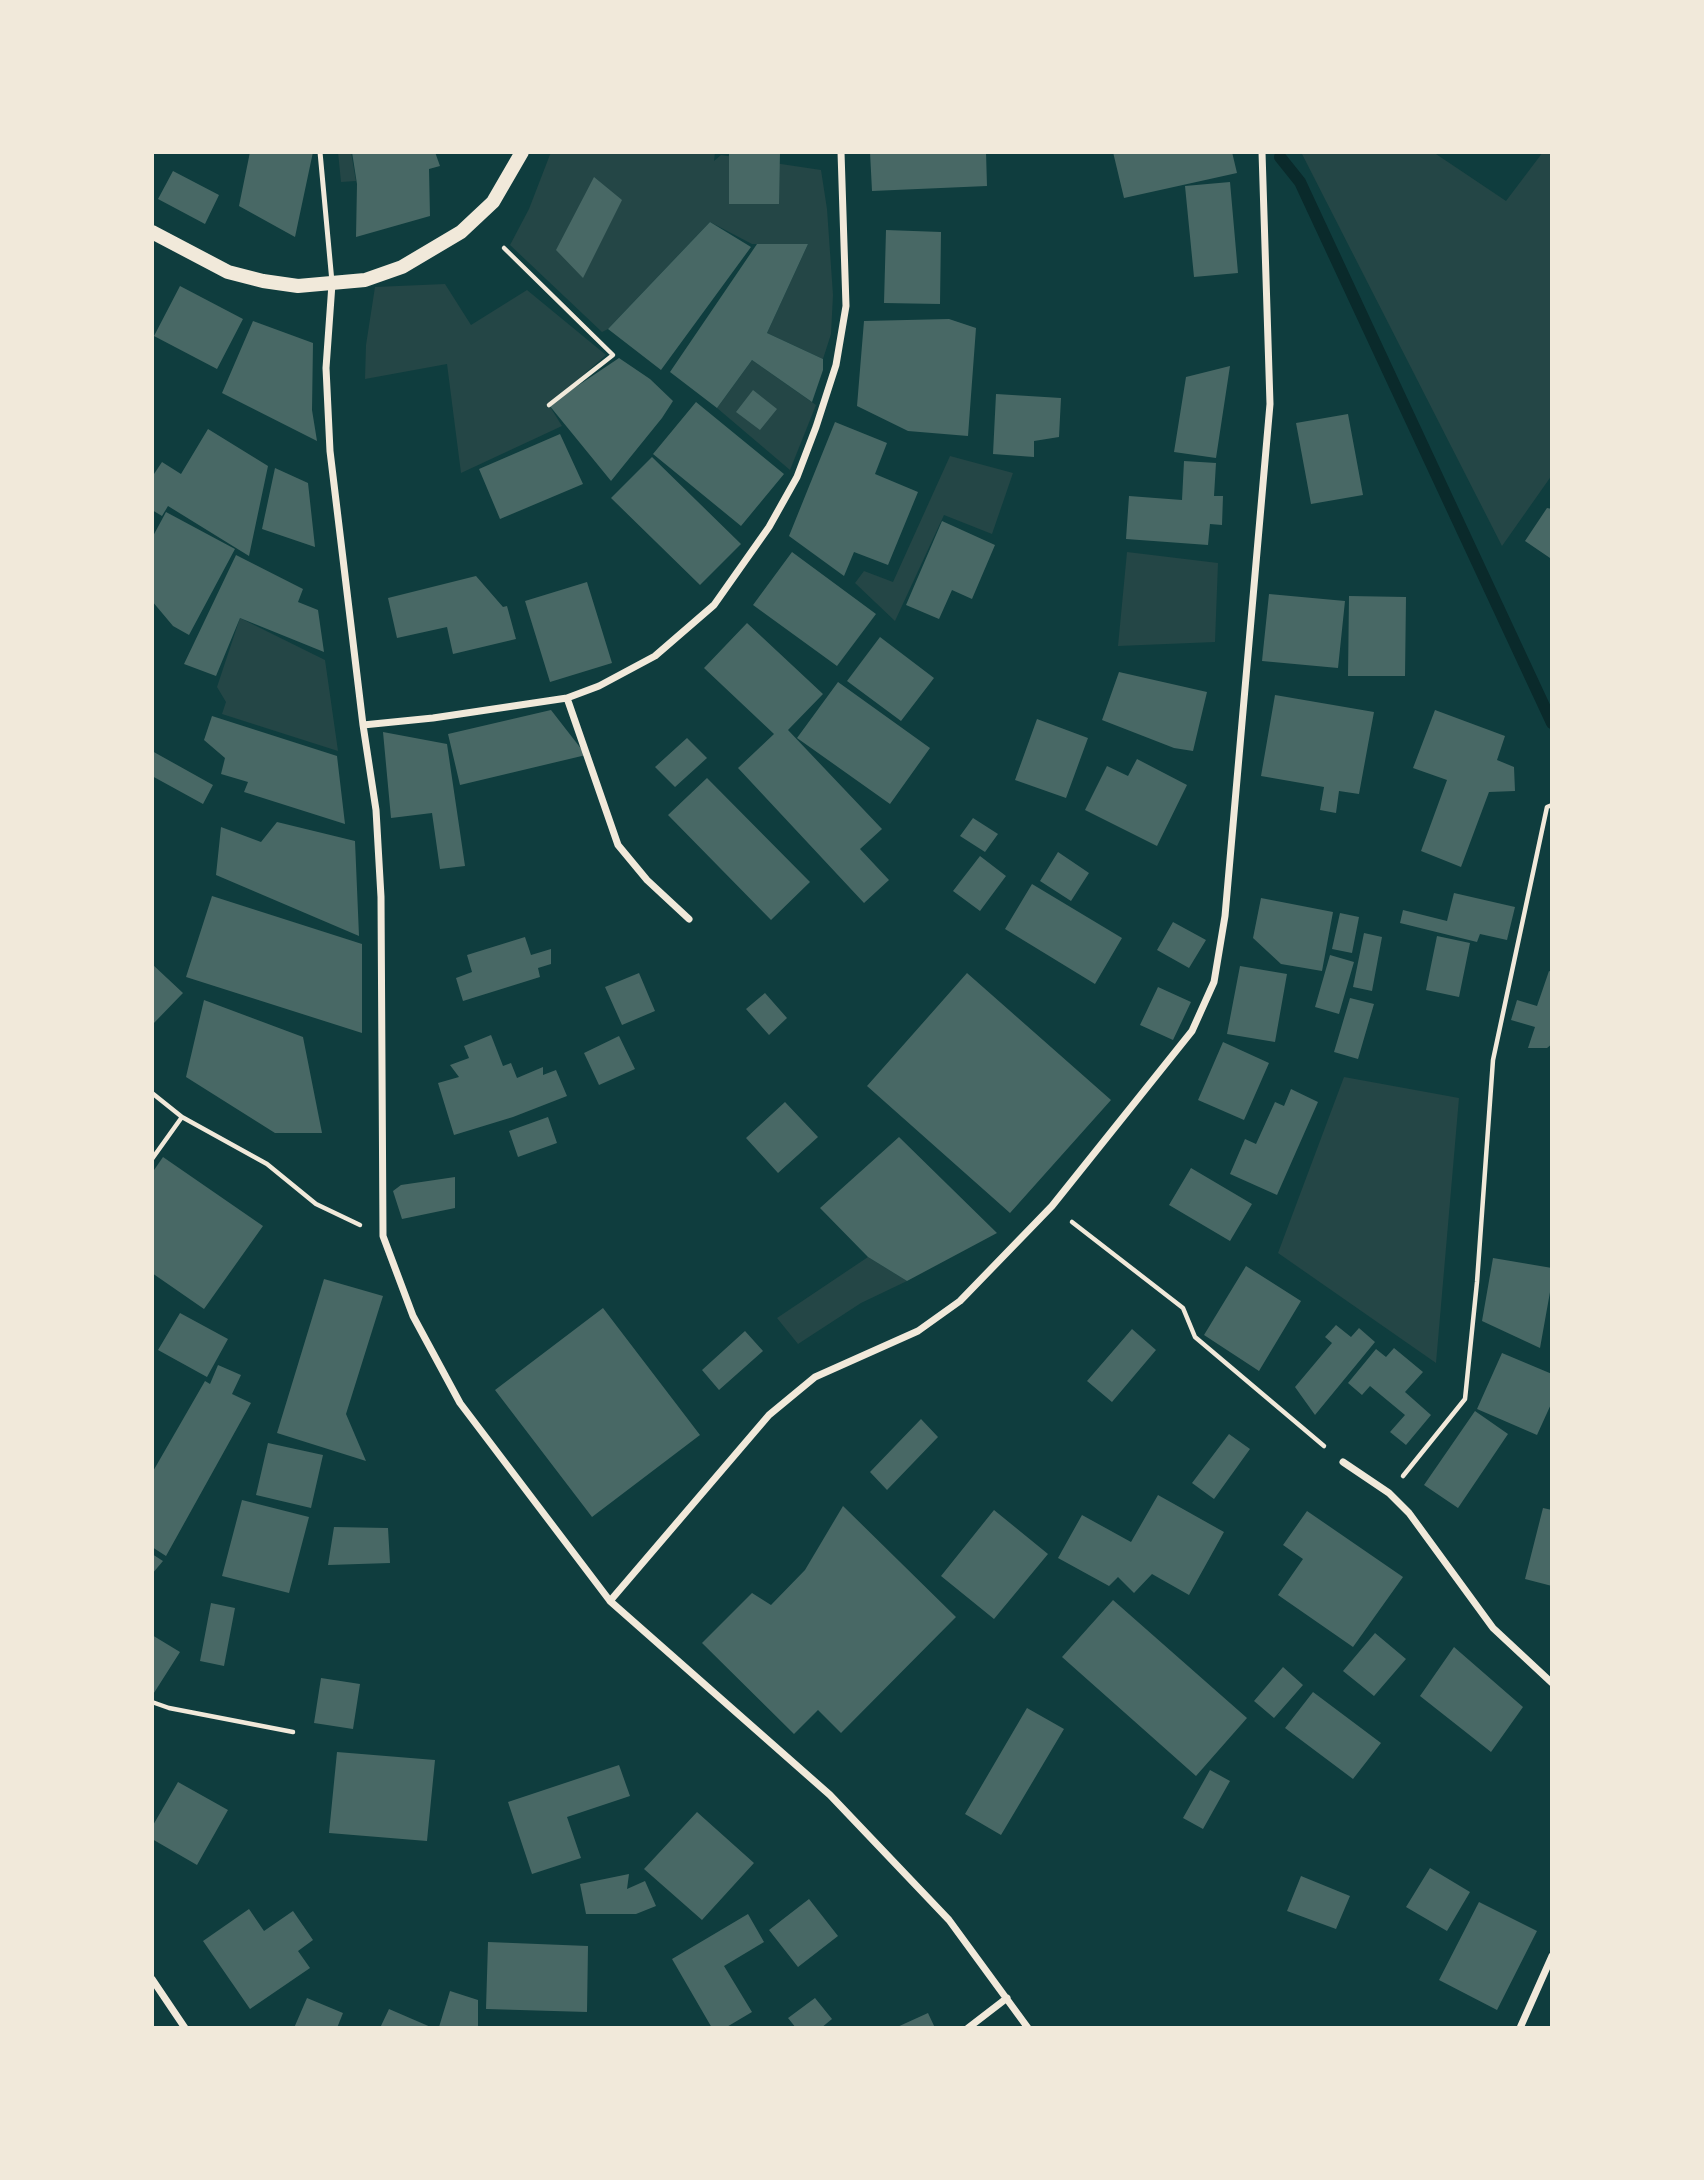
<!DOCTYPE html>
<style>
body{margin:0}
#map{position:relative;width:1704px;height:2180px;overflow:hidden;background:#0f3d3e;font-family:Karla,sans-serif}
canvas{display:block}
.frame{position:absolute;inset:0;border:154px solid #f1e9da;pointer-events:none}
</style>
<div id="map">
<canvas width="1704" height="2180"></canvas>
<div class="frame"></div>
</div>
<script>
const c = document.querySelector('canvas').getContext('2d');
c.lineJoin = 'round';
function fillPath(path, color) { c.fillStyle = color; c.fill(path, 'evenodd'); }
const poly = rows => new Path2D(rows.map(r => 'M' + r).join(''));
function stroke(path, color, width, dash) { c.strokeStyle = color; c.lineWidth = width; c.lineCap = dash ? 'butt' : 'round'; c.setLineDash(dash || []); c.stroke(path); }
fillPath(poly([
 [338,152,351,152,356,181,341,182],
 [551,152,715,152,714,161,721,155,821,170,827,209,833,295,831,334,823,359,767,333,808,244,752,244,710,222,608,329,602,332,510,245,529,209],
 [1301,152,1433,152,1506,201,1543,152,1552,152,1552,475,1502,546],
 [445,284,471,325,527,290,606,355,549,405,562,426,461,473,447,364,365,379,366,345,375,287],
 [752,360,816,405,790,470,717,408],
 [950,456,1013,473,992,534,944,515,895,621,855,583,864,571,893,582],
 [1127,552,1218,563,1215,642,1118,646],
 [240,618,325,660,338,751,222,714,226,702,217,687],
 [1344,1077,1459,1098,1436,1363,1278,1253],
 [868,1257,907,1281,861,1303,798,1344,777,1318]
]), '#244646');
stroke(poly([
 [1280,157,1300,182,1552,723]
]), '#0a2a2b', 12);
fillPath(poly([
 [250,152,313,152,295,237,239,206],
 [352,152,435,152,440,166,429,169,430,216,356,237,357,184],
 [729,152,780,152,779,204,729,204],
 [870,152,986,152,987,186,872,191],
 [1113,152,1232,152,1237,173,1124,198],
 [173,171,219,195,205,224,158,199],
 [594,177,622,200,583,278,556,250],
 [1230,182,1238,273,1194,277,1185,186],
 [710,222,751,247,661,370,608,329],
 [886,230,941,232,940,304,884,303],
 [757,244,808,244,767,333,823,359,823,370,812,402,752,360,717,408,670,372],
 [180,286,243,319,217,369,154,336],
 [949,319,976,328,968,436,908,431,857,406,864,321],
 [253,321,313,343,312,410,317,441,222,393],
 [619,358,650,379,673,401,662,418,611,481,549,405],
 [1230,366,1216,458,1174,452,1186,377],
 [753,390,777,409,760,430,736,412],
 [996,394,1061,398,1059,437,1034,441,1034,457,993,454],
 [696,402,784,474,741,526,653,454],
 [1348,414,1363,495,1311,504,1296,423],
 [835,422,887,443,875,474,918,492,888,565,854,552,844,576,789,536],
 [208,429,268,466,249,556,168,506,162,516,152,510,152,477,162,462,181,474],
 [560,434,583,484,500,519,479,469],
 [652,457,741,544,700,585,611,498],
 [1184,461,1216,463,1214,496,1223,496,1222,525,1210,524,1208,545,1126,539,1129,496,1182,500],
 [275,468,308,483,315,547,262,529],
 [1547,508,1552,509,1550,558,1525,541],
 [166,512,235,549,189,635,173,626,152,601,152,538],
 [942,521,995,545,972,599,952,590,939,619,906,605],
 [792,552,876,614,837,666,753,605],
 [236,555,303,589,298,602,318,610,324,652,240,618,216,676,184,664],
 [476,576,503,607,507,606,516,639,453,654,447,627,397,638,388,598],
 [587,582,612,663,550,682,525,601],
 [1269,594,1345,601,1338,668,1262,661],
 [1349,596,1406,597,1405,676,1348,676],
 [747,623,823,694,788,730,882,829,860,849,889,880,864,903,738,768,774,734,704,668],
 [880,637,934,678,901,721,847,681],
 [1119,672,1207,692,1193,751,1174,748,1102,720],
 [838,682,930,748,890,804,797,738],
 [1275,695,1374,712,1359,794,1339,791,1336,813,1320,810,1324,787,1261,776],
 [551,710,586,755,460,785,448,734],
 [1435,710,1505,736,1497,760,1514,767,1515,791,1489,792,1461,867,1421,851,1447,780,1413,768],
 [212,716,337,756,345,824,244,792,248,782,221,774,225,758,204,740],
 [1037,719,1088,738,1066,798,1015,780],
 [383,732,447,744,465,866,440,869,432,813,391,818],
 [687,738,707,758,675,787,655,767],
 [152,751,213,785,203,804,152,776],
 [1137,759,1187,785,1157,846,1085,810,1107,766,1128,776],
 [707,778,810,882,771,920,668,815],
 [973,818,998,834,985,852,960,836],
 [277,822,355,841,359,936,216,875,221,827,261,842],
 [1058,852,1089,873,1071,901,1040,881],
 [980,856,1006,876,980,911,953,891],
 [1032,884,1122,938,1095,984,1005,929],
 [1454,893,1515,907,1507,940,1480,934,1477,942,1400,923,1403,910,1447,921],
 [212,896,362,944,362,1033,186,977],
 [1261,898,1333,912,1322,971,1281,964,1253,938],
 [1340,913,1359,917,1352,953,1332,949],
 [1173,922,1206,940,1189,968,1157,950],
 [1364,933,1382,937,1372,991,1353,987],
 [1437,936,1470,943,1459,997,1426,990],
 [525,937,531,955,551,949,551,964,538,968,540,977,463,1001,456,978,472,972,467,955],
 [1330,955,1354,962,1339,1014,1315,1007],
 [152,964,183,993,152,1025],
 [1240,966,1287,974,1275,1042,1227,1034],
 [1549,971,1552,972,1552,1044,1547,1048,1528,1048,1535,1027,1511,1020,1517,1000,1537,1006],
 [639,973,655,1011,622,1025,605,987],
 [967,973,1111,1100,1010,1213,867,1086],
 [1158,987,1191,1002,1173,1040,1140,1025],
 [765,993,787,1018,769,1035,746,1009],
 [1350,998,1374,1004,1358,1059,1334,1052],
 [204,1000,303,1037,322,1133,275,1133,186,1077],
 [491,1035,503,1066,511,1063,517,1078,543,1067,543,1075,556,1070,567,1096,513,1117,454,1135,438,1083,459,1077,450,1065,469,1058,464,1046],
 [619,1036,635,1069,599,1085,584,1053],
 [1223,1042,1269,1063,1244,1120,1198,1100],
 [1291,1089,1318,1102,1277,1195,1230,1174,1245,1139,1256,1144,1275,1102,1284,1106],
 [785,1102,818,1137,778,1173,746,1138],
 [548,1117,557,1143,518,1157,509,1131],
 [899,1137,997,1233,907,1281,868,1257,820,1208],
 [163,1157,263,1226,204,1309,152,1273,152,1173],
 [1191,1168,1252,1204,1230,1241,1169,1205],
 [455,1177,455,1208,402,1219,393,1191,401,1185],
 [1493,1258,1552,1268,1552,1281,1540,1348,1482,1321],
 [1246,1266,1301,1301,1259,1371,1204,1335],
 [324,1279,383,1296,346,1414,366,1461,277,1433],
 [603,1308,700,1435,592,1517,495,1390],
 [180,1313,228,1339,207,1377,158,1350],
 [1336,1325,1351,1337,1359,1328,1375,1342,1315,1415,1295,1387,1332,1343,1325,1337],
 [1132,1329,1156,1350,1112,1402,1087,1381],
 [745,1331,763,1351,719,1390,702,1370],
 [1394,1348,1423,1372,1405,1392,1431,1415,1406,1445,1390,1432,1405,1415,1370,1386,1362,1395,1348,1383,1376,1349,1386,1357],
 [1502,1353,1552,1374,1552,1402,1537,1435,1477,1409],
 [218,1365,241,1375,232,1394,251,1403,166,1556,152,1547,152,1473,205,1381,210,1384],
 [1475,1411,1508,1434,1458,1508,1424,1485],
 [921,1419,938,1437,887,1490,870,1472],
 [1229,1434,1250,1449,1214,1499,1192,1483],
 [268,1443,323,1455,311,1508,256,1495],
 [1158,1495,1224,1532,1189,1595,1152,1574,1134,1593,1118,1577,1109,1586,1058,1558,1082,1515,1131,1542],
 [242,1500,309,1517,289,1593,222,1576],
 [843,1506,956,1617,841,1733,818,1710,794,1734,702,1643,752,1593,771,1605,805,1570],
 [1543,1508,1552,1510,1552,1586,1525,1579],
 [994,1510,1048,1554,994,1619,941,1576],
 [1307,1511,1403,1577,1353,1647,1278,1595,1303,1559,1283,1545],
 [334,1527,388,1528,390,1563,328,1565],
 [152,1554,163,1561,152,1574],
 [1113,1600,1247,1718,1196,1776,1062,1657],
 [211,1603,235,1608,224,1666,200,1661],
 [1375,1633,1406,1659,1374,1696,1343,1671],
 [152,1635,180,1652,152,1696],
 [1454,1647,1523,1707,1491,1752,1420,1696],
 [1283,1667,1303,1685,1274,1718,1254,1701],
 [321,1678,360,1684,353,1729,314,1723],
 [1313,1692,1381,1743,1353,1779,1285,1728],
 [1027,1708,1064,1729,1001,1835,965,1814],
 [337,1752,435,1760,427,1841,329,1833],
 [619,1765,630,1796,567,1817,581,1858,532,1874,508,1802],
 [1210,1770,1230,1781,1203,1829,1183,1818],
 [178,1782,228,1810,197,1865,152,1839,152,1827],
 [697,1812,754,1863,702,1920,644,1869],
 [1430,1868,1470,1892,1447,1931,1406,1907],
 [629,1874,627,1889,645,1881,656,1906,636,1914,586,1914,580,1884],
 [1301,1876,1350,1896,1336,1929,1287,1911],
 [809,1899,838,1936,798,1967,769,1930],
 [1479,1902,1537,1931,1497,2010,1439,1980],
 [249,1909,264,1931,293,1911,313,1940,298,1951,310,1968,250,2009,203,1941],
 [748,1914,764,1942,724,1966,752,2012,725,2028,712,2028,672,1959],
 [488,1942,588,1946,587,2012,486,2009],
 [450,1991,478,2000,478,2028,439,2027],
 [307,1998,343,2013,337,2028,294,2028],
 [815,1998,832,2019,821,2028,796,2028,788,2018],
 [389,2009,433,2028,380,2028],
 [928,2013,935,2028,895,2028]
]), '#486865');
stroke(poly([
 [504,248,613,355,549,405],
 [152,1093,182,1117],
 [152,1159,182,1117,267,1164,316,1204,360,1225],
 [1072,1222,1183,1308,1195,1337,1324,1446],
 [1403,1476,1465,1399,1477,1282,1493,1060,1547,807,1552,805],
 [152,1702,169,1708,293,1732]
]), '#f1e9da', 4.5);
stroke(poly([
 [320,152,332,282]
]), '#f1e9da', 5);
stroke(poly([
 [332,284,326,368,330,451,363,725,376,810,381,897,383,1236,413,1316,460,1403,610,1601,830,1795,949,1920,1028,2028],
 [567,698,618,845,647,880,689,919],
 [363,725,433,718,567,698,599,686,655,656,714,605,769,527,797,477,816,427,836,365,846,306,841,152],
 [1343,1462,1389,1493,1409,1513,1493,1628,1552,1683],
 [610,1601,769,1415,815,1377,918,1331,960,1301,1052,1206,1192,1031,1214,982,1225,916,1270,404,1262,152],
 [152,1979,185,2028],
 [968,2028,1007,1998],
 [1520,2028,1552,1956]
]), '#f1e9da', 7);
stroke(poly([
 [152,232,228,272,263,281,298,286,365,280,402,267,461,232,493,202,522,152]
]), '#f1e9da', 14);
</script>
